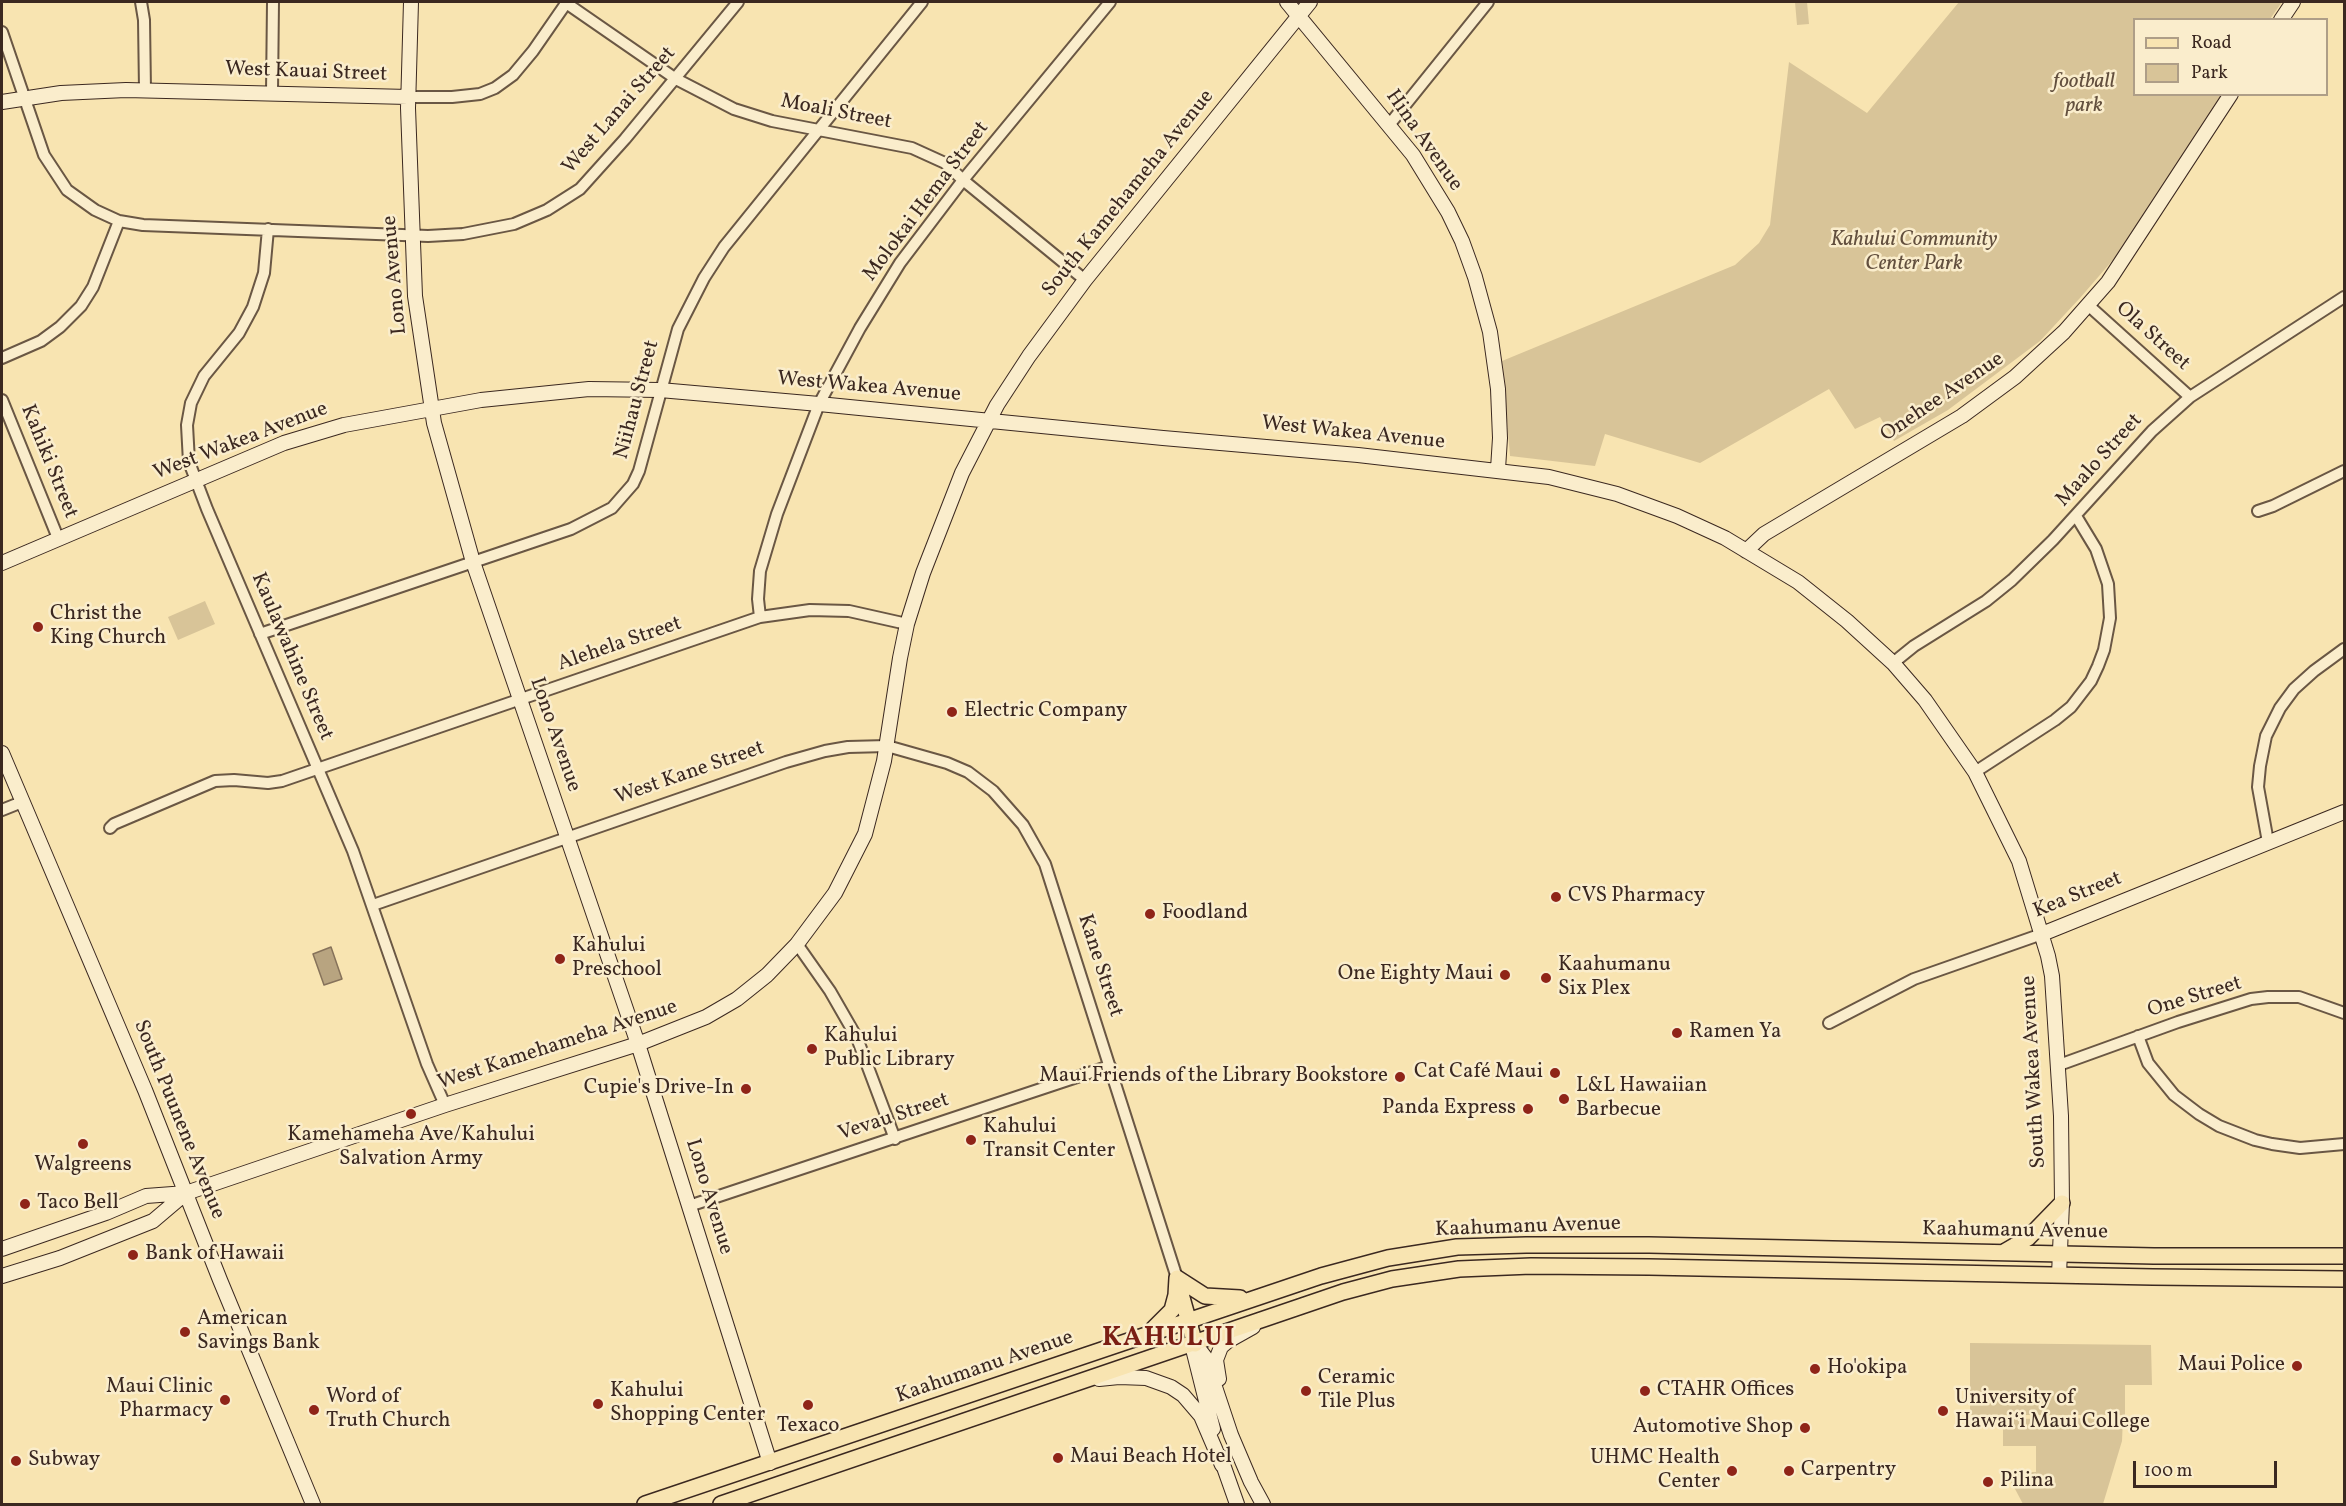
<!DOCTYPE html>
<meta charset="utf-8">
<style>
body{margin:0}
#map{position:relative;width:2346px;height:1506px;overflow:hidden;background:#f8e4b1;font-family:Vollkorn,serif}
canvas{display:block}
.frame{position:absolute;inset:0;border:3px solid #3b2820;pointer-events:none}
.legend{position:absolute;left:2133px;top:18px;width:195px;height:78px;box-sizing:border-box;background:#faedcc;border:2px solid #ae9e87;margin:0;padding:8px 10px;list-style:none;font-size:18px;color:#3b2820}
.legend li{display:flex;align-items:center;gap:12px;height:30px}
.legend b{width:30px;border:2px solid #ae9e87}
.scale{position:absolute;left:2133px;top:1461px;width:144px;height:27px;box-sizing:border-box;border:3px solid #3b2820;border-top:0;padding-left:8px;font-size:18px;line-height:21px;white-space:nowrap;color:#3b2820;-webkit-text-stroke:4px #faedcc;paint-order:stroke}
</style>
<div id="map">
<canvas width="2346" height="1506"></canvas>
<div class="frame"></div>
<ul class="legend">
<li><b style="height:8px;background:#f8e4b1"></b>Road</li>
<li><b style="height:16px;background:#d8c498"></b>Park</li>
</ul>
<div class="scale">100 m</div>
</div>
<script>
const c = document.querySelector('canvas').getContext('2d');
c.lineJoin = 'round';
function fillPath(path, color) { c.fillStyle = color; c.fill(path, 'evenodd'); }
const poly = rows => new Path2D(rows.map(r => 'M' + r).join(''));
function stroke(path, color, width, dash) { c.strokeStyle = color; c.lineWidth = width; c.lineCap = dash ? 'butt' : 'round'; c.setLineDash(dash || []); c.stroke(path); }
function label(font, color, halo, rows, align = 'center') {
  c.font = font + ' Vollkorn,serif'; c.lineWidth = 5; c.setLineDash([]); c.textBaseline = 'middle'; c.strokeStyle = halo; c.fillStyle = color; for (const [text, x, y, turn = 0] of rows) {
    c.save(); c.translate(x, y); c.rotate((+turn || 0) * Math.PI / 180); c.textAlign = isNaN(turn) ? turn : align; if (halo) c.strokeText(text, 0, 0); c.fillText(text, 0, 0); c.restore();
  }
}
fillPath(poly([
 [1795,2,1807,2,1809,24,1797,25],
 [1959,2,2282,2,2270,19,2134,20,2134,94,2222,95,2118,254,2080,298,2040,341,1948,410,1894,441,1880,417,1855,429,1829,389,1700,463,1605,434,1595,466,1510,456,1502,361,1735,265,1759,243,1770,225,1789,62,1867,113],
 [205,601,215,624,178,640,168,617],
 [1970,1343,2151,1345,2152,1385,2125,1385,2125,1415,1970,1415],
 [2123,1418,2122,1441,2103,1504,2023,1504,2006,1472,2036,1472,2036,1446,2003,1446,2003,1419]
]), '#d8c498');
const water = poly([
 [331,947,342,979,324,985,313,954,331,947]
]);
fillPath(water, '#b8a480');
stroke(water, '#86725a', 1.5);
const street = poly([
 [141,2,144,20,145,90],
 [566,3,676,79,734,109,772,121,912,148,945,163,963,180,1085,280],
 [2,32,44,155,67,190,95,210,119,221,143,225,428,236,463,234,514,224,547,210,580,189,625,139,738,2],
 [272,92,273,2],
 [408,97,452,97,480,94,495,88,513,75,533,51,567,2],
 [1389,125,1488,2],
 [268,229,264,273,253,307,239,333,204,376,191,403,187,425,189,462,207,509,353,851,427,1064,445,1105],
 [2088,305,2190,397],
 [2,358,41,341,60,327,81,306,93,287,119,221],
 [2,400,58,538],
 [2258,511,2273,506,2344,471],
 [760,617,758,599,760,571,777,514,819,404,860,328,900,263,963,180,1110,2],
 [260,634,571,529,612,508,633,484,639,471,678,329,704,278,724,247,922,2],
 [1893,663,1914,646,1986,601,2012,580,2053,540,2152,431,2190,397,2344,297],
 [1975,772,2055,720,2071,707,2091,681,2098,666,2104,650,2110,618,2108,584,2096,549,2076,516],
 [2,810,22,802],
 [110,828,114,824,215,781,234,780,268,783,282,781,760,617,810,610,849,611,907,624],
 [2268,842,2258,787,2260,766,2266,736,2280,708,2294,689,2314,671,2344,649],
 [373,905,786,762,825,751,848,747,887,746,947,763,968,772,993,791,1023,825,1045,864,1177,1278],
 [797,944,830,991,857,1038,895,1139],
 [1829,1023,1914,979,2042,934],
 [2138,1036,2148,1063,2174,1095,2199,1114,2219,1126,2255,1140,2272,1144,2300,1148,2344,1144],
 [2059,1065,2178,1022,2251,999,2268,997,2299,997,2344,1013],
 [689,1206,1110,1066]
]);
const secondary = poly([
 [411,2,408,108,415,296,434,423,473,562,638,1044,770,1463],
 [1287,2,1413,155,1448,212,1462,241,1475,277,1490,332,1498,389,1500,438,1498,469],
 [2281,20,2293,2],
 [2,102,61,93,126,90,408,97],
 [1746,551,1764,534,1962,416,2015,377,2064,332,2108,282,2231,94],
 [2,563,284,443,344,425,481,400,589,389,660,390,819,404,1163,438,1358,455,1549,477,1617,494,1677,516,1725,538,1798,582,1847,621,1893,663,1925,700,1975,772,2019,861,2048,956,2052,976,2061,1116,2062,1203,2059,1275],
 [2,753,145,1090,220,1280,313,1504],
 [2042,934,2344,812],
 [2,1249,106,1213,146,1196,186,1193,445,1105,638,1044,706,1017,737,999,767,975,797,944,835,893,865,834,884,761,900,658,907,624,923,573,962,473,997,405,1029,356,1085,280,1310,2],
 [2,1276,60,1258,153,1221,186,1193],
 [1195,1344,1205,1357,1231,1435,1251,1482,1263,1504],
 [1195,1344,1193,1349,1213,1429],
 [1099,1379,1119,1377,1146,1378,1171,1387,1183,1395,1201,1416,1222,1465],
 [1219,1379,1216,1360,1221,1347,1228,1341,1253,1327],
 [1220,1456,1237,1504]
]);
const primary = poly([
 [2004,1252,2028,1238,2062,1203],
 [1177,1278,1205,1296,1240,1298],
 [1179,1287,1195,1344],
 [1153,1329,1172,1310,1176,1295,1177,1278],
 [645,1504,1321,1276,1388,1258,1457,1247,1526,1245,1649,1245,2154,1256,2344,1256],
 [721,1504,1343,1292,1392,1279,1459,1269,1531,1266,1649,1267,2153,1277,2344,1279]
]);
stroke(street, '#6a5744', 14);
stroke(secondary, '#3b2820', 16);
stroke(primary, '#3b2820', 18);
stroke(street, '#faedcc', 10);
stroke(secondary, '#faedcc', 14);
stroke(primary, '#f8e4b1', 15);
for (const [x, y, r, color] of [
 [38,627,6,"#8f2418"],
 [952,712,6,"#8f2418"],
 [1556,897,6,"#8f2418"],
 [1150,914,6,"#8f2418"],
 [560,959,6,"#8f2418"],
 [1505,975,6,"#8f2418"],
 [1546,978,6,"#8f2418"],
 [1677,1033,6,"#8f2418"],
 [812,1049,6,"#8f2418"],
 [1555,1073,6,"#8f2418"],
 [1400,1077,6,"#8f2418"],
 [746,1089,6,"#8f2418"],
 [1564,1099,6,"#8f2418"],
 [1528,1109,6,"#8f2418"],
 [411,1114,6,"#8f2418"],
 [971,1140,6,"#8f2418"],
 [83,1144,6,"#8f2418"],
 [25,1204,6,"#8f2418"],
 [133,1255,6,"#8f2418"],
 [185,1332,6,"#8f2418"],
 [2297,1366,6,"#8f2418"],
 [1815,1369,6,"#8f2418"],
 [1306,1391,6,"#8f2418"],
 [1645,1391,6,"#8f2418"],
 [225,1400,6,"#8f2418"],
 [598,1404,6,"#8f2418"],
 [808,1405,6,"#8f2418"],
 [314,1410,6,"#8f2418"],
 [1943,1411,6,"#8f2418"],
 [1805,1428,6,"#8f2418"],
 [1058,1458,6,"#8f2418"],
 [16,1461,6,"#8f2418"],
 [1732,1471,6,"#8f2418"],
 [1789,1471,6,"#8f2418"],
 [1988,1482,6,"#8f2418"]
]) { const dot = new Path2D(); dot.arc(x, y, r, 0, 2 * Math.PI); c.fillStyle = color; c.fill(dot); stroke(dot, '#faedcc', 2); }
label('21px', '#3b2820', '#faedcc', [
 ["West Kauai Street",306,73,2],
 ["West Lanai Street",620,111,-49],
 ["Moali Street",836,113,11],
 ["Hina Avenue",1423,141,55],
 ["South Kamehameha Avenue",1129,194,-51],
 ["Molokai Hema Street",927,202,-53],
 ["Lono Avenue",396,275,-95],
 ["Ola Street",2152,337,42],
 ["West Wakea Avenue",869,388,5],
 ["Onehee Avenue",1943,398,-34],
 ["Niihau Street",638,400,-75],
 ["West Wakea Avenue",1353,434,6],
 ["West Wakea Avenue",241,442,-21],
 ["Maalo Street",2100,461,-48],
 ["Kahiki Street",48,462,68],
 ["Alehela Street",620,645,-19],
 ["Kaulawahine Street",291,657,67],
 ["Lono Avenue",554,735,71],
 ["West Kane Street",690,774,-19],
 ["Kea Street",2078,896,-22],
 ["Kane Street",1099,966,72],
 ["One Street",2195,998,-17],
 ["West Kamehameha Avenue",558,1046,-18],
 ["South Wakea Avenue",2035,1072,-93],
 ["Vevau Street",894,1118,-18],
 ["South Puunene Avenue",178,1120,68],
 ["Lono Avenue",708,1197,73],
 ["Kaahumanu Avenue",1528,1228,-2],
 ["Kaahumanu Avenue",2015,1232,1],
 ["Kaahumanu Avenue",985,1368,-19]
]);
label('italic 21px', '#624f3e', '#faedcc', [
 ["football",2084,83],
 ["park",2084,107],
 ["Kahului Community",1914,241],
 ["Center Park",1914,265]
]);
label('21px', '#3b2820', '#faedcc', [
 ["Christ the",50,615],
 ["King Church",50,639],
 ["Electric Company",964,712],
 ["CVS Pharmacy",1568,897],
 ["Foodland",1162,914],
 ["Kahului",572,947],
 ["Preschool",572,971],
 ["Kaahumanu",1558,966],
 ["Six Plex",1558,990],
 ["One Eighty Maui",1493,975,"right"],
 ["Ramen Ya",1689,1033],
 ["Kahului",824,1037],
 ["Public Library",824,1061],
 ["Cat Café Maui",1543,1073,"right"],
 ["Maui Friends of the Library Bookstore",1388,1077,"right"],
 ["L&L Hawaiian",1576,1087],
 ["Barbecue",1576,1111],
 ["Cupie's Drive-In",734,1089,"right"],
 ["Panda Express",1516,1109,"right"],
 ["Kahului",983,1128],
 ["Transit Center",983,1152],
 ["Kamehameha Ave/Kahului",411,1136,"center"],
 ["Salvation Army",411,1160,"center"],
 ["Walgreens",83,1166,"center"],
 ["Taco Bell",37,1204],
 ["Bank of Hawaii",145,1255],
 ["American",197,1320],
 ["Savings Bank",197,1344],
 ["Maui Police",2285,1366,"right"],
 ["Ho'okipa",1827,1369],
 ["Ceramic",1318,1379],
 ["Tile Plus",1318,1403],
 ["Maui Clinic",213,1388,"right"],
 ["Pharmacy",213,1412,"right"],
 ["CTAHR Offices",1657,1391],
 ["Kahului",610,1392],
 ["Shopping Center",610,1416],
 ["Word of",326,1398],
 ["Truth Church",326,1422],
 ["University of",1955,1399],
 ["Hawai‘i Maui College",1955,1423],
 ["Texaco",808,1427,"center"],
 ["Automotive Shop",1793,1428,"right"],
 ["Maui Beach Hotel",1070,1458],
 ["UHMC Health",1720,1459,"right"],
 ["Center",1720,1483,"right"],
 ["Subway",28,1461],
 ["Carpentry",1801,1471],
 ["Pilina",2000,1482]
], 'left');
c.letterSpacing = '1.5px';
label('bold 27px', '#7a1f14', '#faedcc', [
 ["KAHULUI",1169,1340]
]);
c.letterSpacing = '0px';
</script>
